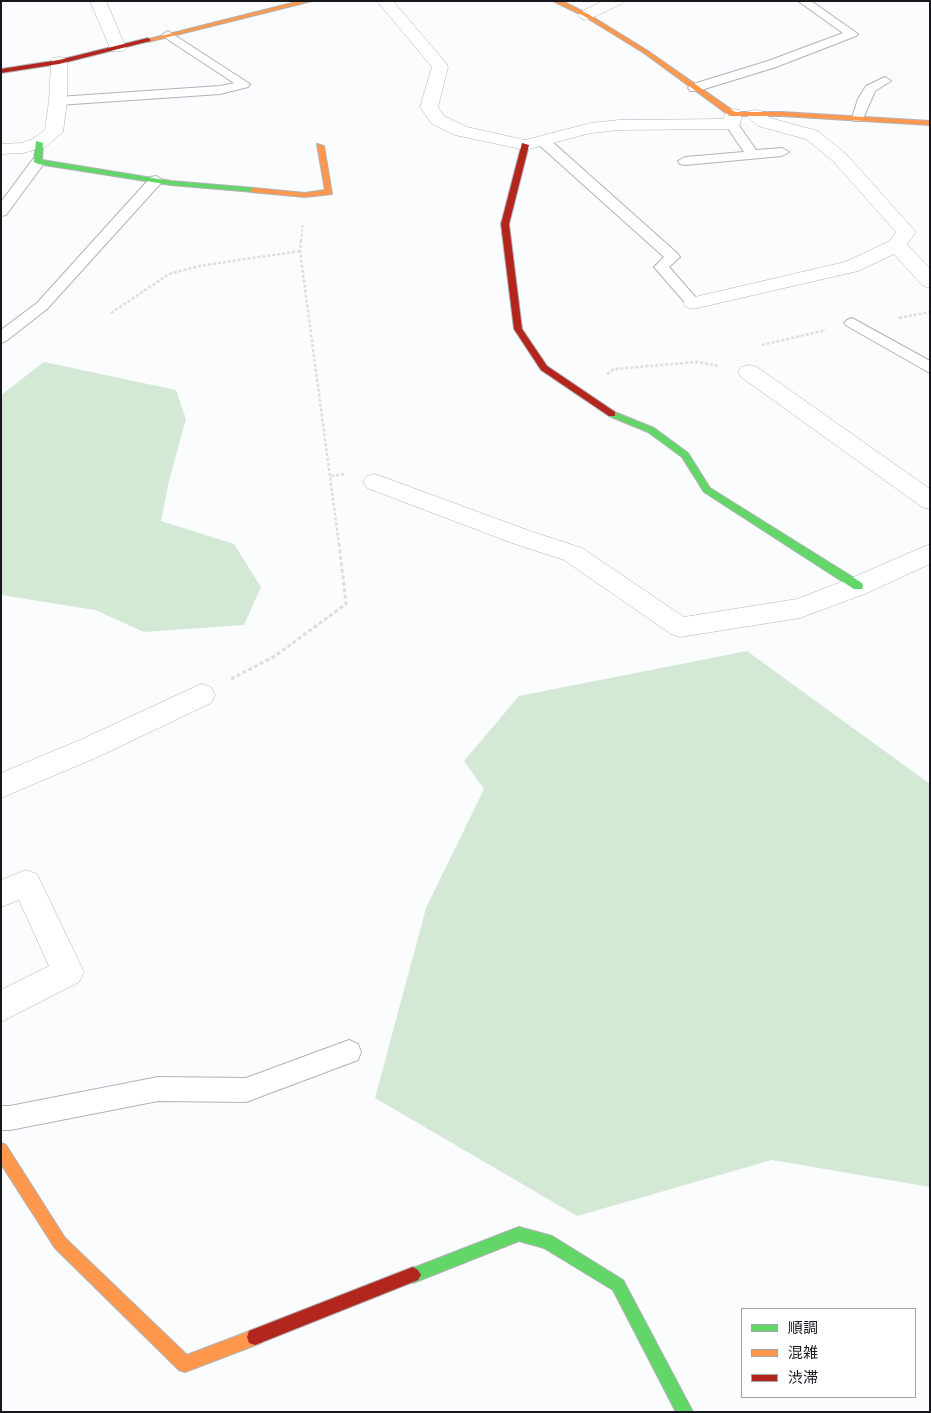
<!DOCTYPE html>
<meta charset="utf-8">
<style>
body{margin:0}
#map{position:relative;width:931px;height:1413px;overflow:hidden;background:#fbfcfe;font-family:"Source Sans 3","Noto Sans JP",sans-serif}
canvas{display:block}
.frame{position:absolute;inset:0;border:2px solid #16181e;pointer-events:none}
.legend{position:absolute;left:741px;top:1308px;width:175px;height:90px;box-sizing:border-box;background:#fff;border:1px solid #a2a3a5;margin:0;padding:6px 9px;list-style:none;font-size:15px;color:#16181e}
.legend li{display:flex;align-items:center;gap:10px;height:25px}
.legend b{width:25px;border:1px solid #a2a3a5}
</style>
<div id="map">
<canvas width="931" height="1413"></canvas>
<div class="frame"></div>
<ul class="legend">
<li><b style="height:6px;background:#63d668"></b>順調</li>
<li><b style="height:6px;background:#ff974d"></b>混雑</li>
<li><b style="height:6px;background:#b3261e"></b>渋滞</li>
</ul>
</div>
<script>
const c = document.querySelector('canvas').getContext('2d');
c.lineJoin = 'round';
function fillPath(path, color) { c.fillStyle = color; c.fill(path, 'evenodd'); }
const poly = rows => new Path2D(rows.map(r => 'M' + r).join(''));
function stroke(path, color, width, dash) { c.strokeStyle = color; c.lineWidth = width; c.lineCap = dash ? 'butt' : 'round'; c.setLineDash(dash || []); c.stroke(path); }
fillPath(poly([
 [44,362,176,390,186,419,169,481,161,521,234,544,261,587,244,625,144,632,95,610,1,595,1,395],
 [747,651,930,784,930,1187,772,1160,577,1216,375,1098,426,908,484,789,464,761,519,696]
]), '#d4e8d6');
const lane = poly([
 [798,1,811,1,858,34,856,36,776,67,698,91,690,91,688,88,690,85,768,61,843,33,798,1],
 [168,31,250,84,248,87,220,94,58,105,52,101,58,97,220,86,234,83,164,37,162,35,168,31],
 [885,77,891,81,875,91,862,121,854,121,852,118,858,99,866,86,885,77],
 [731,120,736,121,756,150,782,148,789,152,782,156,685,165,680,164,678,161,685,157,744,152,725,124,731,120],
 [543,137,548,138,678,254,680,257,669,267,698,300,701,303,698,306,688,306,654,267,664,257,538,144,536,141,538,138,543,137],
 [38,158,45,162,6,215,1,216,1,202,33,159,38,158],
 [156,176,163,180,161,183,47,309,6,341,1,343,1,330,37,303,151,177,156,176],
 [852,318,930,361,930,373,847,326,844,323,847,320,852,318],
 [349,1040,358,1044,361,1052,358,1060,246,1102,158,1101,10,1130,1,1130,1,1106,10,1106,158,1077,246,1078,349,1040]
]);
const street = poly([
 [90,1,106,1,126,48,124,51,112,51,110,48,90,1],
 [377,1,393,1,446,63,448,67,438,107,444,116,467,127,525,140,591,123,619,120,723,119,727,110,733,109,739,110,742,114,740,124,737,128,731,129,619,130,591,133,525,150,455,135,432,124,420,107,432,67,377,1],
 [603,1,624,1,621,4,592,18,586,20,580,18,578,15,580,12,603,1],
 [59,57,65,58,67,62,67,101,63,132,45,147,23,153,1,154,1,144,22,143,33,139,45,130,49,101,51,62,53,58,59,57],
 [755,110,761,111,770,118,818,131,846,154,916,232,907,244,930,269,930,288,923,286,894,254,858,271,693,309,686,307,683,303,686,299,845,262,890,241,896,232,834,162,806,139,758,126,746,115,749,111,755,110],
 [749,365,757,367,930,489,930,509,922,507,741,377,738,372,741,367,749,365],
 [375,474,530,531,582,548,684,617,797,599,849,579,930,544,930,564,867,593,800,618,680,637,671,634,564,560,512,543,367,488,363,482,367,476,375,474],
 [201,684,211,687,215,695,211,703,100,756,1,798,1,773,80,740,201,684],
 [26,870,37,874,84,972,79,982,1,1022,1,990,49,966,19,900,1,907,1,880,26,870]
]);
const fast = poly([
 [36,141,43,143,42,160,171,181,254,188,258,190,254,192,171,185,38,164,34,162,36,141],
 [612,411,654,428,688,453,710,488,862,583,863,586,862,589,854,589,704,492,682,457,648,432,609,416,609,412,612,411],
 [519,1227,552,1236,623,1280,693,1412,676,1412,613,1290,544,1248,519,1241,413,1283,408,1280,405,1275,408,1270,519,1227]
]);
const slow = poly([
 [300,1,312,1,148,42,145,40,300,1],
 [553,1,562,1,588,14,648,51,735,112,782,112,930,121,930,125,782,116,730,116,644,53,584,16,553,1],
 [317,144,324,146,332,194,305,197,251,192,250,190,254,188,305,193,325,190,317,144],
 [1,1143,6,1145,65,1238,187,1355,255,1329,261,1331,263,1337,261,1343,185,1372,179,1370,55,1248,1,1164,1,1143]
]);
const jam = poly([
 [148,38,151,40,150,41,59,64,1,73,1,69,59,60,148,38],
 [522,143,529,145,509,224,522,329,547,366,615,412,615,416,609,416,541,370,514,329,501,224,522,143],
 [413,1267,418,1270,421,1275,418,1280,255,1345,249,1343,247,1337,249,1331,413,1267]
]);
stroke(lane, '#b1b3b7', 2);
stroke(street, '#b1b3b7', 1);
stroke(fast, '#b1b3b7', 2);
stroke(slow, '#b1b3b7', 2);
stroke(jam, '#b1b3b7', 2);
stroke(poly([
 [301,241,303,223]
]), '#dededf', 2, [2.5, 2]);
stroke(poly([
 [301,240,300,251,339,545],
 [111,313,169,274,199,266,300,251],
 [899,318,930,312],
 [762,345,826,330],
 [607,374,614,369,697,362,719,366],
 [331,476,346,474]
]), '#dededf', 2.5, [3, 2]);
stroke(poly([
 [231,679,275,656,346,604,339,543]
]), '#dededf', 3, [4, 2.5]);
fillPath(lane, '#feffff');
fillPath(street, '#feffff');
fillPath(fast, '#63d668');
fillPath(slow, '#ff974d');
fillPath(jam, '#b3261e');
</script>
